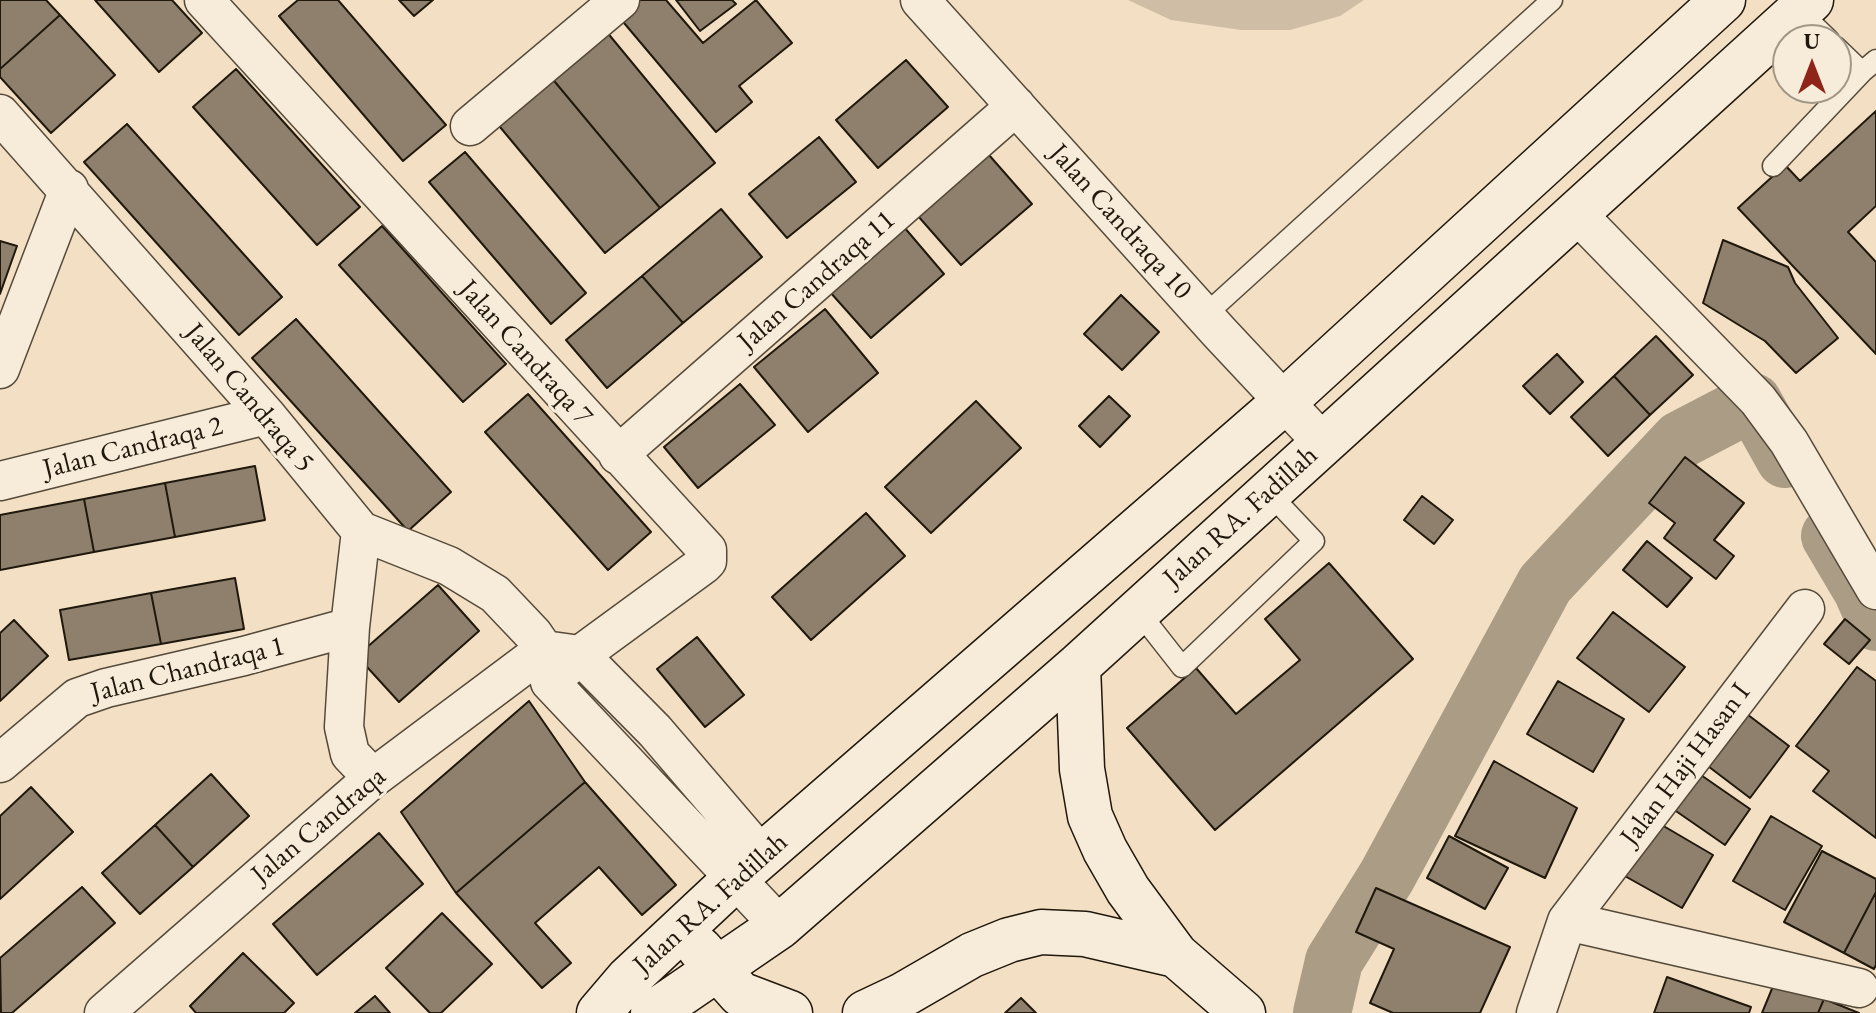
<!DOCTYPE html>
<style>
body{margin:0}
#map{position:relative;width:1876px;height:1013px;overflow:hidden;background:#f3e0c4;font-family:"EB Garamond",serif}
canvas{display:block}
.north{position:absolute;left:1772px;top:24px;width:80px;height:80px;box-sizing:border-box;background:#f7ebd9;border:2px solid #a19787;border-radius:50%;rotate:0deg;font-size:22px;font-weight:700;line-height:32px;text-align:center;color:#20180c}
.north::after{content:'';display:block;margin:auto;width:28px;height:36px;background:#8f2418;clip-path:polygon(50% 0,100% 100%,50% 72%,0 100%)}
</style>
<div id="map">
<canvas width="1876" height="1013"></canvas>
<div class="north">U</div>
</div>
<script>
const c = document.querySelector('canvas').getContext('2d');
c.lineJoin = 'round';
function fillPath(path, color) { c.fillStyle = color; c.fill(path, 'evenodd'); }
const poly = rows => new Path2D(rows.map(r => 'M' + r).join(''));
function stroke(path, color, width, dash) { c.strokeStyle = color; c.lineWidth = width; c.lineCap = dash ? 'butt' : 'round'; c.setLineDash(dash || []); c.stroke(path); }
function label(font, color, halo, rows, align = 'center') {
  c.font = font + ' "EB Garamond",serif'; c.lineWidth = 6; c.setLineDash([]); c.textBaseline = 'middle'; c.strokeStyle = halo; c.fillStyle = color; for (const [text, x, y, turn = 0] of rows) {
    c.save(); c.translate(x, y); c.rotate((+turn || 0) * Math.PI / 180); c.textAlign = isNaN(turn) ? turn : align; if (halo) c.strokeText(text, 0, 0); c.fillText(text, 0, 0); c.restore();
  }
}
fillPath(poly([
 [1128,0,1364,0,1340,16,1290,30,1241,30,1171,20]
]), '#cfbea5');
stroke(poly([
 [1830,536,1862,590,1876,622],
 [1322,1013,1334,961,1387,876,1545,584,1680,440,1753,402,1785,459]
]), '#ab9c85', 58);
const building = poly([
 [0,0,46,0,60,15,0,69,0,0],
 [95,0,172,0,202,33,159,72,95,0],
 [298,0,338,0,446,125,403,161,279,16,298,0],
 [399,0,433,0,414,16,399,0],
 [640,0,666,0,703,43,756,0,792,43,739,86,752,102,716,132,619,17,640,0],
 [676,0,732,0,736,4,700,31,676,0],
 [60,15,115,75,51,133,0,77,0,69,60,15],
 [606,31,715,163,660,208,550,76,606,31],
 [906,60,948,107,878,168,836,120,906,60],
 [236,69,360,207,317,245,193,107,236,69],
 [550,76,660,208,605,253,495,121,550,76],
 [1876,111,1876,206,1848,232,1876,262,1876,354,1738,208,1785,165,1800,181,1876,111],
 [127,124,282,297,239,335,84,162,127,124],
 [819,137,856,182,787,238,749,194,819,137],
 [465,152,586,293,551,324,429,182,465,152],
 [989,155,1032,204,961,265,918,216,989,155],
 [721,209,762,257,683,323,642,276,721,209],
 [382,226,506,364,463,402,339,265,382,226],
 [904,227,944,274,871,338,830,292,904,227],
 [1723,240,1788,267,1795,283,1838,338,1796,373,1765,341,1703,303,1723,240],
 [0,241,17,246,0,294,0,241],
 [642,276,683,323,607,388,566,340,642,276],
 [1121,295,1159,332,1122,370,1084,334,1121,295],
 [825,309,878,373,808,432,754,367,825,309],
 [296,319,451,492,408,531,252,358,296,319],
 [1656,336,1693,375,1650,415,1614,376,1656,336],
 [1557,354,1583,382,1550,414,1523,386,1557,354],
 [1614,376,1650,415,1608,456,1571,417,1614,376],
 [740,384,775,425,698,488,664,447,740,384],
 [528,394,651,532,608,570,485,432,528,394],
 [1109,396,1130,416,1100,447,1079,426,1109,396],
 [976,401,1021,448,931,533,885,487,976,401],
 [1685,457,1744,503,1714,540,1734,556,1716,579,1664,538,1675,523,1649,503,1685,457],
 [255,466,265,520,175,537,165,483,255,466],
 [165,483,175,537,94,552,84,499,165,483],
 [1422,496,1453,520,1434,544,1404,520,1422,496],
 [84,499,94,552,0,570,0,515,84,499],
 [866,513,905,556,811,640,772,597,866,513],
 [1647,541,1692,578,1667,607,1623,570,1647,541],
 [1329,563,1413,659,1215,830,1127,728,1196,668,1236,714,1300,660,1265,619,1329,563],
 [235,578,244,629,161,644,151,593,235,578],
 [438,585,479,631,399,702,357,656,438,585],
 [151,593,161,644,69,660,60,610,151,593],
 [1613,612,1685,667,1649,712,1577,658,1613,612],
 [1845,619,1870,640,1849,664,1824,644,1845,619],
 [14,620,48,656,0,701,0,633,14,620],
 [697,637,744,695,705,727,657,669,697,637],
 [1857,667,1876,681,1876,838,1813,791,1829,771,1796,746,1857,667],
 [1558,681,1624,719,1593,772,1527,734,1558,681],
 [529,701,585,782,456,893,401,812,529,701],
 [1735,705,1789,746,1750,798,1696,757,1735,705],
 [1494,761,1577,808,1545,878,1455,836,1494,761],
 [1698,773,1750,809,1725,845,1673,809,1698,773],
 [211,774,249,816,193,867,155,825,211,774],
 [585,782,676,885,642,915,599,867,535,923,571,963,542,988,456,893,585,782],
 [31,787,73,832,0,899,0,816,31,787],
 [1771,816,1822,846,1785,910,1733,881,1771,816],
 [1655,821,1713,855,1682,908,1623,875,1655,821],
 [155,825,193,867,140,914,102,873,155,825],
 [379,833,423,884,317,975,273,924,379,833],
 [1449,836,1508,868,1485,909,1427,878,1449,836],
 [1822,851,1876,879,1876,892,1844,953,1784,922,1822,851],
 [82,887,115,923,12,1013,1,1013,0,958,82,887],
 [1376,888,1510,947,1480,1013,1393,1013,1370,1003,1394,949,1356,932,1376,888],
 [1876,892,1876,965,1874,969,1844,953,1876,892],
 [442,913,492,964,441,1013,430,1013,386,968,442,913],
 [243,953,294,1003,284,1013,196,1013,190,1006,243,953],
 [1667,977,1751,1007,1749,1013,1654,1013,1667,977],
 [1776,979,1824,999,1818,1013,1762,1013,1776,979],
 [375,996,390,1013,355,1013,375,996],
 [1021,998,1036,1013,1005,1013,1021,998],
 [1824,999,1859,1013,1818,1013,1824,999]
]);
fillPath(building, '#8e806c');
stroke(building, '#20180c', 2);
const lane = poly([
 [1800,12,1829,40],
 [1836,47,1862,72,1876,60],
 [1773,166,1862,72],
 [1204,316,1552,0],
 [1138,611,1182,667,1314,541,1268,492]
]);
const street = poly([
 [204,0,707,550,707,561,703,565,580,655,550,682],
 [920,0,1219,332,1323,443],
 [0,114,266,415,361,531,449,566,495,594,533,634,544,650,550,682,780,926],
 [470,126,620,0],
 [1576,213,1758,400,1789,442,1876,590],
 [0,369,69,189],
 [618,455,1016,106],
 [0,481,266,415],
 [361,531,350,627,344,727,350,754,373,778],
 [0,763,77,698,106,688,244,656,350,627],
 [1567,921,1859,988],
 [104,1013,373,778,544,650,580,655,655,731,762,856],
 [1536,1013,1567,921,1805,609]
]);
const secondary = poly([
 [1078,666,1082,769,1090,816,1105,850,1128,890,1176,955,1243,1013],
 [700,949,740,994,790,1013],
 [599,1013,628,979,736,878,1284,402,1723,0],
 [653,1013,780,926,1078,666,1811,0],
 [865,1013,901,996,972,955,1009,940,1041,932,1085,934,1176,955]
]);
stroke(lane, '#554a3a', 23);
stroke(street, '#554a3a', 41);
stroke(secondary, '#20180c', 47);
stroke(lane, '#f7ebd9', 20);
stroke(street, '#f7ebd9', 38);
stroke(secondary, '#f7ebd9', 44);
label('28px', '#20180c', '#f7ebd9', [
 ["Jalan Candraqa 10",1120,222,48],
 ["Jalan Candraqa 11",817,281,-41],
 ["Jalan Candraqa 7",525,353,48],
 ["Jalan Candraqa 5",249,398,50],
 ["Jalan Candraqa 2",133,448,-14],
 ["Jalan RA. Fadillah",1241,517,-42],
 ["Jalan Chandraqa 1",188,670,-14],
 ["Jalan Haji Hasan I",1686,765,-53],
 ["Jalan Candraqa",319,826,-40],
 ["Jalan RA. Fadillah",711,904,-42]
]);
</script>
